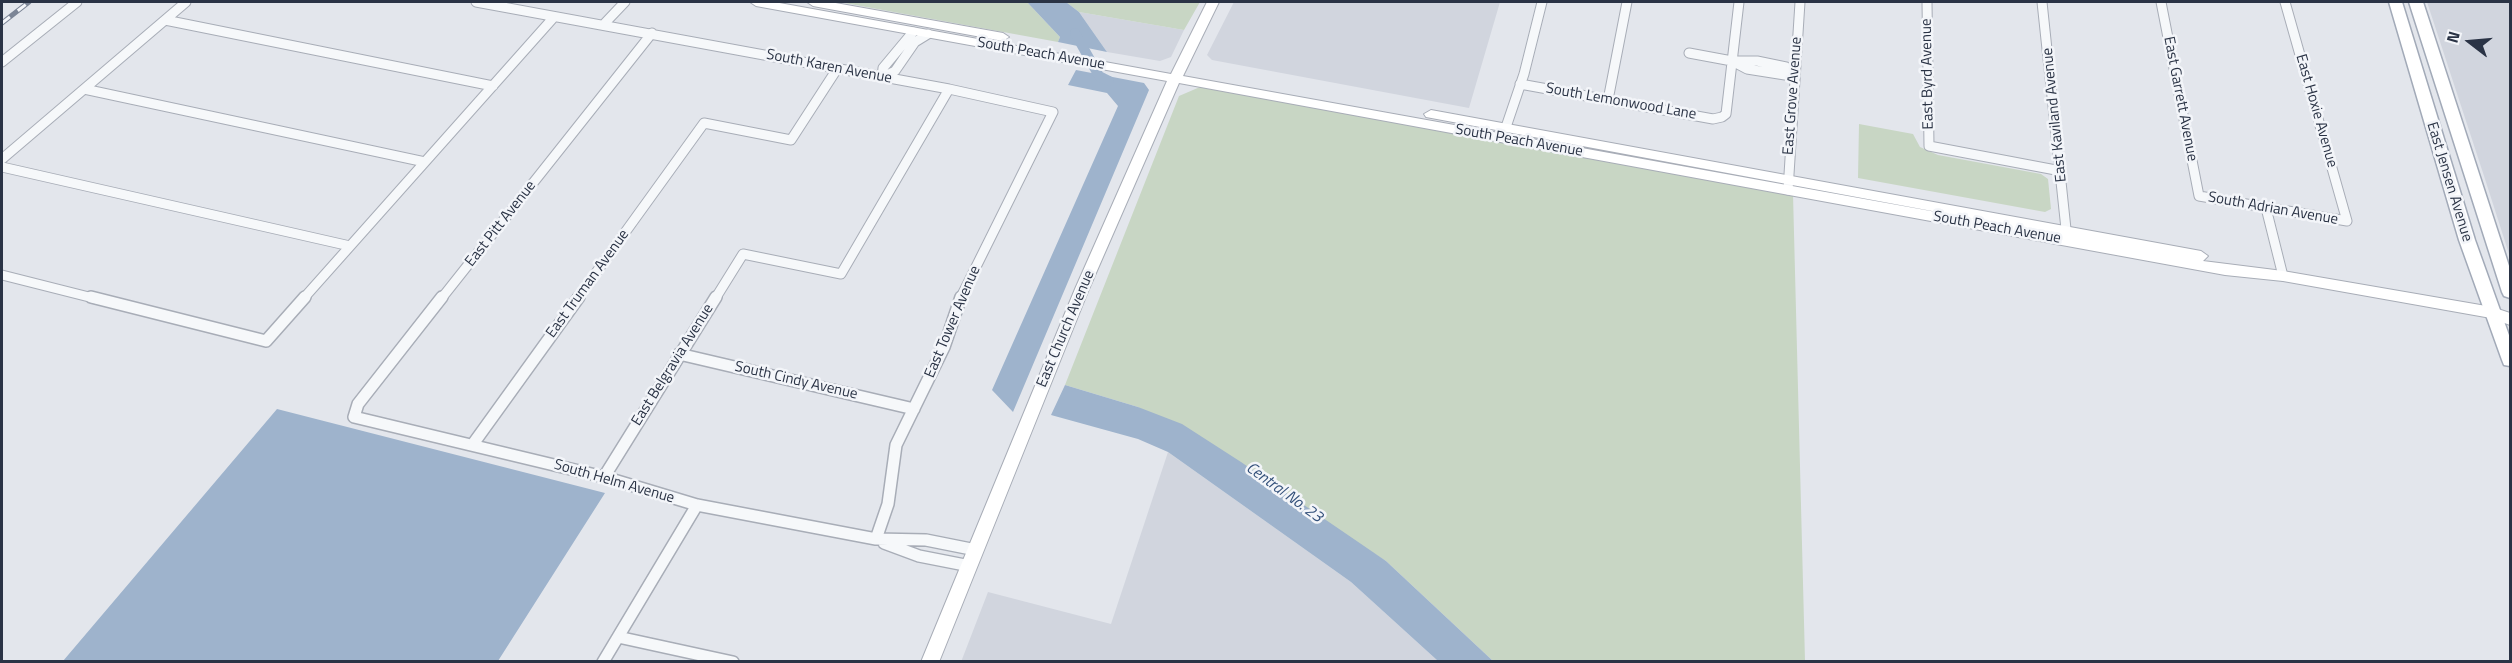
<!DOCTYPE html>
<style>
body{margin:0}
#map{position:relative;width:2512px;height:663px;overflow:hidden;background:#e3e6ec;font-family:"Titillium Web",sans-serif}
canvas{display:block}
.frame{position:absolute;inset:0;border:3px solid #2a3345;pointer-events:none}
.north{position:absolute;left:2440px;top:12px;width:60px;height:60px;-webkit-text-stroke:4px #f3f5f9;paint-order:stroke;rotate:286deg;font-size:16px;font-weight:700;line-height:24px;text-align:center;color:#2a3345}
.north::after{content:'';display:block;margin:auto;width:21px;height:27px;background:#2a3345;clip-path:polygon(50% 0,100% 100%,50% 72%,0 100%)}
</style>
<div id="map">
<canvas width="2512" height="663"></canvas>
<div class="frame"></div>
<div class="north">N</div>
</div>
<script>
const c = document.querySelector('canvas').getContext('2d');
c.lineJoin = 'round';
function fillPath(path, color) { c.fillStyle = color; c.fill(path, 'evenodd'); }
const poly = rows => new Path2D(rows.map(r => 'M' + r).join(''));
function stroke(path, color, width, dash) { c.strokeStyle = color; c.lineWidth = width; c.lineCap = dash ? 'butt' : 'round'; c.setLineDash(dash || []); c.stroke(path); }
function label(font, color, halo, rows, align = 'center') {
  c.font = font + ' "Titillium Web",sans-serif'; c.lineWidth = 5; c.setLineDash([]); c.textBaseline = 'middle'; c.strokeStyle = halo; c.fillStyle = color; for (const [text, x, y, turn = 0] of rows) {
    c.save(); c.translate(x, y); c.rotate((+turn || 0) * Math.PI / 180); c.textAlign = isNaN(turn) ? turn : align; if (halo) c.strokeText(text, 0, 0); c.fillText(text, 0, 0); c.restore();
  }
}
fillPath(poly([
 [1234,2,1500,2,1469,108,1212,60,1207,55],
 [2427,2,2510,2,2510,257,2485,179],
 [1079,12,1184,30,1171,57,1160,61,1107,52],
 [1168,452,1351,582,1438,661,961,662,988,592,1111,624]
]), '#d1d5de');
fillPath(poly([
 [839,2,1027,2,1060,37,1058,42],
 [1066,2,1200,2,1184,30,1079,12],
 [1200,87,1793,194,1805,661,1493,661,1386,561,1138,407,1065,385,1179,96],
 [1859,124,1913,134,1920,147,1938,155,2041,174,2048,179,2051,209,2045,212,1858,178]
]), '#c8d6c4');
fillPath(poly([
 [1027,2,1066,2,1079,12,1107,52,1058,42,1060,37],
 [1076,70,1144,83,1149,90,1013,412,992,390,1118,106,1107,93,1068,85],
 [1065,385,1138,407,1182,424,1241,462,1386,561,1493,661,1438,661,1351,582,1168,452,1138,439,1051,415],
 [277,409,605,493,498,661,63,661]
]), '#9eb3cc');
stroke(poly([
 [1075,33,1099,76,1109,81]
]), '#9eb3cc', 10);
const streetFar1 = poly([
 [476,2,949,89,1053,112,960,299],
 [1927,2,1929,146,2061,171],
 [2042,2,2066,229],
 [2161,2,2199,196,2347,221,2285,2],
 [165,20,493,86],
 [604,24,625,2],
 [1689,53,1732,61,1757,61,1786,67,1794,72],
 [1732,61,1747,69,1785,75,1794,72],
 [2,62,77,2],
 [882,77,883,68,913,32],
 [883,77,895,71,915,42,928,34],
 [1520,84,1713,119,1722,117,1726,114,1739,2],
 [84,89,425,162],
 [1608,100,1627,2],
 [1506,127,1524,74,1542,2],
 [2,159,186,2],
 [2,167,350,246],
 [1788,190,1800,2],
 [2266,208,2283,276],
 [2,275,97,299],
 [303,299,554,17],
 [441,299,652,33],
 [577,299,704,123,791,140,837,69],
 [715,299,743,254,841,274,949,89]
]);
const street = poly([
 [91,297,266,341,305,297],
 [442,297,358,404,354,417,604,477,697,505,876,539,926,540,976,550],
 [679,354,914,409],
 [473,444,579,297],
 [604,477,716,297],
 [876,539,888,504,896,445,944,347,961,297],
 [884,543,919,556,970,566],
 [618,637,733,662],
 [603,662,697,505]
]);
const secondary = poly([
 [750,2,774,2,1171,74,1207,2,1219,2,1183,76,1986,221,1426,117,1424,114,1431,110,2201,251,2208,256,2203,261,2283,271,2492,307,2510,313,2510,325,2491,318,2283,281,2225,275,1179,83,1089,289,939,662,921,662,1075,289,1167,81,756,6,750,2],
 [807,2,830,2,1003,33,1009,37,1003,41,813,6,807,2]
]);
const primary = poly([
 [2389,2,2402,2,2475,240,2510,338,2510,366,2504,365,2502,360,2459,240,2389,2],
 [2409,2,2423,2,2510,269,2510,298,2504,296,2502,292,2409,2]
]);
stroke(streetFar1, '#a8adb7', 11);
stroke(street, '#a8adb7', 14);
stroke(secondary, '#a8adb7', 2);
stroke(primary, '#a2aab8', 3);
stroke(streetFar1, '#f6f8fa', 9);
stroke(street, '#f6f8fa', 11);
fillPath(secondary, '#fff');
fillPath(primary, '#fff');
const rail = poly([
 [2,23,29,2]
]);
stroke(rail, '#7c8596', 5);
stroke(rail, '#f3f5f9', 3, [10]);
label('15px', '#2a3345', '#f3f5f9', [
 ["South Peach Avenue",1041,54,10],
 ["South Karen Avenue",829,67,11],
 ["East Byrd Avenue",1928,74,-91],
 ["East Grove Avenue",1793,96,-86],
 ["East Garrett Avenue",2180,99,79],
 ["South Lemonwood Lane",1621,102,10],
 ["East Hoxie Avenue",2316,111,74],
 ["East Kaviland Avenue",2055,115,-96],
 ["South Peach Avenue",1519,141,10],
 ["East Jensen Avenue",2449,182,73],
 ["South Adrian Avenue",2273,209,10],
 ["East Pitt Avenue",501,224,-52],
 ["South Peach Avenue",1997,228,10],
 ["East Truman Avenue",588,284,-54],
 ["East Tower Avenue",953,322,-67],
 ["East Church Avenue",1066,329,-67],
 ["East Belgravia Avenue",673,365,-58],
 ["South Cindy Avenue",796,381,13],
 ["South Helm Avenue",614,482,16]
]);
label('italic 16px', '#33507a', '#f3f5f9', [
 ["Central No. 23",1284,493,36]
]);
</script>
